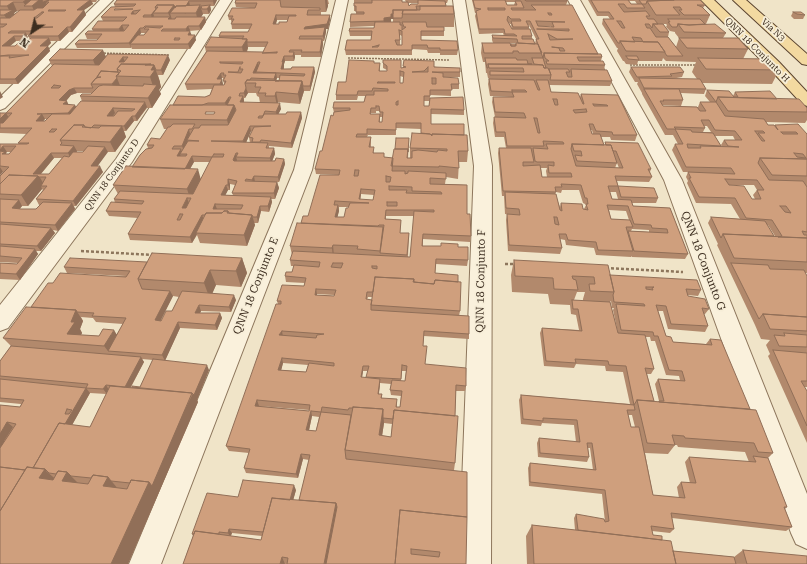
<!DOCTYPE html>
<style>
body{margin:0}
#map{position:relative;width:807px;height:564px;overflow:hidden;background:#f0e4c8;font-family:"Roboto Serif",serif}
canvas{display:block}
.north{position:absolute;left:12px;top:12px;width:40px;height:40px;-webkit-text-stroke:3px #f7eed8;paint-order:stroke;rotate:215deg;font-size:11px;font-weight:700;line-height:16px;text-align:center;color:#3d2e20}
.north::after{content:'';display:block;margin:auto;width:14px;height:18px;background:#3d2e20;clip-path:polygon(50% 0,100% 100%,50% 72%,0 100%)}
</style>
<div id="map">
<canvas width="807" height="564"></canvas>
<div class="north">N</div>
</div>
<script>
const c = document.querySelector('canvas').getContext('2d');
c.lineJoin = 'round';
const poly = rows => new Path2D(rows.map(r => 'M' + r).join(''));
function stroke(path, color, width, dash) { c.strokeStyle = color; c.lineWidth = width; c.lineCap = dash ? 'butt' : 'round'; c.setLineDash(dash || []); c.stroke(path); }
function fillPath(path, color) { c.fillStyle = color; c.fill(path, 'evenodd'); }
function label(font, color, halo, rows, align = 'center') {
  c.font = font + ' "Roboto Serif",serif'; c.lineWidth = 3.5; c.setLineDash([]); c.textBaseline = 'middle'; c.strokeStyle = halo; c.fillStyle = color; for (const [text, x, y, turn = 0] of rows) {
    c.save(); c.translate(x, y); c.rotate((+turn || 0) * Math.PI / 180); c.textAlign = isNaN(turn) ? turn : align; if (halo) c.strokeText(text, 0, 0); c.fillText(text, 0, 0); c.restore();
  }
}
const minor = poly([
 [100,0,113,0,5,108,0,110,0,97,100,0],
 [220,0,232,0,132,162,8,328,0,331,0,305,116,159,220,0],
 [336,0,348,0,312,170,161,564,129,564,294,170,336,0],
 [453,0,465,0,492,166,491,564,459,564,474,166,453,0],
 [568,0,580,0,682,180,807,494,807,549,796,544,791,533,664,180,568,0]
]);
const primary = poly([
 [701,0,714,0,779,62,807,92,807,106,802,104,769,68,701,0],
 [733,0,746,0,807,54,807,65,802,64,733,0]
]);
stroke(minor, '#8d765c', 2);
stroke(primary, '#5b4430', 2);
stroke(poly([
 [101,53,170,55],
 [348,58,449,60],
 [630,65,697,65]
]), '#8d765c', 1.5, [2, 1]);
stroke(poly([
 [81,251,154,255],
 [505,264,516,264],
 [606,268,683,272]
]), '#8d765c', 2.5, [3, 2]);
fillPath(minor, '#faf1dc');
fillPath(primary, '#f3d9a0');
fillPath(poly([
 [0,0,97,0,96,2,92,2,93,4,84,10,86,15,72,32,69,32,60,41,50,41,51,43,48,46,50,51,18,84,0,84],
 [17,11,19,11,15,15,14,13],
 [27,35,29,35,28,36,30,39,28,40,25,40,28,38],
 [16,41,21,41,15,46,10,46],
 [217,0,214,6,210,6,211,10,209,14,203,14,201,17,205,17,206,22,201,30,189,31,191,35,196,40,190,49,132,49,131,47,131,48,77,48,75,44,97,40,97,39,87,39,85,34,93,31,92,29,103,21,101,17,115,7,114,4],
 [115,9,133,9,114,10],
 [141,33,145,33,144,35,140,35],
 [236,0,328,0,329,4,328,4,328,6,326,12,321,12,321,15,309,15,330,15,330,20,328,29,326,29,326,32,324,41,323,41,323,44,321,57,301,57,301,55,295,55,295,57,294,61,285,61,284,64,284,69,314,67,315,72,310,91,304,91,300,104,278,102,277,103,281,109,278,114,286,114,301,112,302,118,292,148,269,146,269,148,274,148,275,154,272,161,284,159,285,164,279,182,277,182,279,188,275,199,271,199,272,202,269,212,261,211,258,223,254,223,255,225,247,246,200,243,197,235,192,243,130,240,128,234,138,218,109,216,106,211,115,203,114,199,118,194,113,185,132,167,148,148,147,145,160,139,167,129,164,129,160,119,173,105,205,97,210,95,212,89,187,90,185,84,206,52,205,47,219,37,219,36,248,32,250,29,232,29,231,20,229,20,228,16,250,8,236,7,235,3],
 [277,20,288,20,287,22,279,24,276,24],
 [248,47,265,47,263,52,247,52,248,48],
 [222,78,223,78,224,84,224,85,223,85,221,79],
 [277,78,280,78,279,81,276,81],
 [248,93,256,93,257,96,259,97,260,103,244,103,244,98,245,98],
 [206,112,215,112,214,114,205,114],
 [251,131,252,131,249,137,250,143,246,143],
 [194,162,210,162,201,179,190,169],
 [230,184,235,185,232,193,233,195,225,195,228,190,230,190],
 [354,0,402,0,402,2,406,2,405,0,448,0,447,3,445,3,446,6,454,14,454,27,427,27,444,31,444,36,421,36,421,40,458,50,457,55,440,55,440,53,428,53,427,50,412,49,412,55,346,55,345,50,347,40,371,40,371,36,350,36,349,31,374,28,374,26,350,27,350,22,356,14,356,11,354,11],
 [408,3,418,3,418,4,409,6],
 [391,19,393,19,393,22,385,22,391,22],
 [400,35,402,36,402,45,400,45],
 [472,0,568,0,566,5,598,54,602,57,601,61,605,65,604,70,612,81,610,86,549,85,551,92,580,97,581,94,618,95,637,135,635,141,611,140,610,137,601,137,604,145,605,145,605,142,651,169,650,172,652,177,649,182,617,181,618,186,658,198,656,203,632,203,633,206,670,208,688,254,685,259,632,257,631,256,631,257,596,255,594,248,566,245,565,240,560,239,562,248,560,254,508,251,506,220,507,214,518,215,505,214,504,196,502,196,498,153,499,148,506,148,504,137,495,137,493,123,494,117,495,117,492,102,493,97,512,97,490,96,488,84,489,78,488,78,487,73,486,73,485,62,483,62,481,53,482,43,516,44,516,43,493,43,492,40,492,35,504,36,503,33,479,34,475,16,476,13,475,13],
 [506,2,515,2,514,5,507,5],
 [508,22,510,24,511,24,511,25,512,29],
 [528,25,529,25,536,39,535,44,532,39,532,36,529,29,529,27],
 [538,26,551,26,551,27],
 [591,130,592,130,593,134,592,134],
 [617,163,619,168,615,168],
 [541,168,547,168,546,171,547,177,542,177],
 [562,190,579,190,583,203,585,204,586,205,584,209,561,203,560,207,555,194,556,192,561,193],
 [610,192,616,192,618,199,612,199],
 [609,210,626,211,629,220,611,219],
 [632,229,649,230,649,232,631,231],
 [588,0,700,0,705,5,703,8,710,15,706,24,726,33,723,38,748,49,743,59,779,70,772,84,702,83,706,89,704,94,681,93,683,100,681,106,662,105,663,106,698,107,700,102,710,102,705,96,707,90,733,96,735,92,777,99,807,108,807,120,805,123,766,122,768,125,775,126,775,125,807,134,807,273,805,273,807,276,807,387,804,387,807,391,807,443,768,356,770,354,766,345,770,340,761,339,755,325,728,268,717,245,718,244,708,223,711,217,740,219,731,204,696,203,687,183,688,181,686,177,688,172,683,172,672,150,675,144,678,144,673,135,665,135,642,94,642,93,637,84,638,82,635,82,629,72,631,67,684,72,682,77,671,79,697,79,692,72,696,62,666,61,663,58,662,61,638,61,637,65,626,64,624,61,623,61,617,51,618,48,617,48,602,24,603,19,610,19,608,16,597,16],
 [629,1,635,1,637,4,631,4],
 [663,24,666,24,667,25,666,27,670,31,675,32,675,33,679,38,676,47,668,37,669,32],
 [704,126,707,126,711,132,703,132,705,128],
 [715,136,733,136,735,140,724,140,721,145,722,147,721,147,721,146],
 [729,185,754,185,757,190,753,195,755,199,752,199],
 [767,225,768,225,775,236,774,236],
 [793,12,805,15,803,19,794,19,791,16],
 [108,54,170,60,163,75,158,75,160,82,160,83,161,87,159,90,161,94,152,108,147,108,137,121,134,121,126,131,124,131,126,137,115,152,107,152,97,166,103,172,76,206,74,206,75,209,58,231,53,230,55,233,41,251,36,251,38,254,20,280,0,279,0,263,17,264,18,263,0,262,0,176,4,172,3,172,0,175,0,144,19,144,18,143,27,134,0,133,0,113,6,113,52,66,49,60,106,57],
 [77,93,92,93,91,94,80,96,82,101,76,107,69,105,66,101,71,95],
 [45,119,47,119,45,121,43,121],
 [77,151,84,151,83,152,77,152],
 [7,152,11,152,9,154,6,154,5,153],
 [54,158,62,158,49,174,41,174],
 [42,189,43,190,36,199,39,205,40,205,36,209,20,209,22,206,28,206],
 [404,60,460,72,460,77,443,77,459,84,459,89,451,89,451,96,430,95,430,98,464,110,464,115,431,114,431,124,464,135,468,151,467,162,459,162,458,179,446,177,445,184,467,185,467,214,471,236,470,242,423,239,423,246,458,247,468,260,467,266,436,264,435,273,458,282,460,311,459,316,469,334,469,339,424,336,423,346,425,364,466,386,465,391,456,391,455,416,455,463,454,470,466,564,183,564,193,536,192,534,238,497,296,490,293,500,299,500,309,460,303,459,298,478,246,473,244,468,249,453,229,451,226,446,278,304,277,301,304,286,305,283,286,282,285,276,292,272,294,266,291,266,290,260,292,255,290,246,301,223,308,216,339,175,316,174,315,169,322,151,333,116,334,113,333,108,364,102,365,96,358,96,357,100,336,100,336,95,346,82,374,61,374,63,380,63,380,71,387,71,387,70,383,68,383,63,401,68,403,68],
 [400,76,403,77,403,83,400,83],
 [424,101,429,101,429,106,424,106],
 [376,111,379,111,380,114,371,114,371,113,376,113],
 [380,117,383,117,382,122,380,122],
 [396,128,421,129,421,133,410,148,410,158,408,158,409,138,395,149,393,158,384,157,384,153,374,153,371,147,371,137,367,137,368,135,396,135],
 [361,194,374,195,373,200,360,200],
 [339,207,349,207,344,217,337,217,339,211],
 [386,216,414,216,410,257,408,257,409,233,400,233,401,220,386,219],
 [317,294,334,295,334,296,317,295],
 [368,297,372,297,372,300,367,300],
 [283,363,308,365,306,372,281,370],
 [363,371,368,371,367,378,362,378],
 [402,371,406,371,405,381,401,381],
 [380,383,391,384,390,390,391,395,401,396,400,407,397,407,397,404,382,398,382,394,379,394],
 [258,406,259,406,309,410,309,411],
 [312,416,319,417,316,431,309,430],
 [384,423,392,424,391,437,382,436],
 [232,533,262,536,261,540,231,536],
 [242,258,247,273,241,287,216,285,212,293,236,300,231,312,201,311,200,313,220,313,222,318,217,330,180,328,165,360,209,370,197,400,198,402,128,564,0,564,0,405,20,407,21,404,0,402,0,361,11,346,3,338,53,283,126,276,67,273,64,267,147,262],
 [173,296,179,297,172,311,160,321],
 [81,317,93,318,96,322,123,324,117,334,99,336,81,335,82,333,80,329,83,321],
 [142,359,153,360,140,387,131,387,144,362],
 [87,389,90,393,106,394,90,427,72,425,90,393],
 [514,260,610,275,701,290,698,296,688,295,688,296,709,309,705,314,704,314,708,326,705,332,668,329,663,311,658,311,666,336,673,342,706,344,710,339,750,409,773,453,768,458,787,507,785,509,792,527,786,531,672,518,674,529,670,533,652,531,653,535,662,540,673,551,734,557,743,550,807,564,527,564,526,536,532,525,575,530,574,518,576,514,605,522,602,494,529,486,528,468,530,463,593,470,590,448,588,448,589,457,587,462,538,457,537,443,539,438,576,442,574,425,542,423,541,426,521,424,519,400,521,395,630,404,623,372,606,371,605,366,576,364,574,368,544,366,540,333,542,328,579,330,576,315,571,314,570,305,550,304,548,294,512,292,511,275],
 [577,292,585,292,583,299,583,301,574,300],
 [611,301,612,308,614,308,613,310,618,333,610,302],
 [645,337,650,337,651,341,655,341,666,375,679,376,680,380,658,379,655,384,659,401,658,402,654,401,647,374,651,374,654,369],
 [628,415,632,415,635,427,631,427],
 [675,445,677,445,678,447,745,452,749,462,689,457,685,462,690,483,681,482,677,487,679,498,653,495,645,453,668,454]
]), '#b2896c');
fillPath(poly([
 [14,0,36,0,26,6,23,2],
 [39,0,49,0,49,2,46,2,47,6,36,15,32,6],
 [90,0,91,0,93,4,84,10,86,15,72,32,70,27,77,10],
 [214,0,217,0,214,6,213,1],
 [325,0,327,0,328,6,326,12],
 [189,1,190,6,185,14,184,9],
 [13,2,17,11,14,13,15,15,7,19,4,15,10,12,7,6],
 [174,5,176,13,170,13,172,20,168,19,170,17,168,13],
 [200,5,203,14,198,22,196,13],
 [210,5,211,10,209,14,207,9],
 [155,9,156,13,153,13,154,16,152,19,151,15],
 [133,11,135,15,131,14],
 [401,13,393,19,391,19,391,22,385,22,384,26,384,18,391,14],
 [276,15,277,20,274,29,273,24],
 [330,15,330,20,328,29,326,29,326,32,324,41,323,36,304,29,305,27],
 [205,17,206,22,201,30,199,26],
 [122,25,124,30,121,33,119,29],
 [188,26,190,30,187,34,186,29],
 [36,27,38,32,34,35,32,31],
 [67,27,69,32,60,41,58,36],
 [140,28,141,33,134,44,130,44,131,47,131,48,129,43],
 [190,31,192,36,188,35],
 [26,33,28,38,24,41,22,36],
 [195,35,196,40,190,49,188,44],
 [14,36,16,41,4,51,2,46],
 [49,38,51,43,43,51,40,46],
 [247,39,248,48,244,57,242,47],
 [322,39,323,44,321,57,320,52],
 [48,46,50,51,18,84,15,79],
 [103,50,107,59,97,70,93,60],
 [294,52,295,57,294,61,293,56],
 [168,55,170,60,163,75,161,70],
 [284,56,285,61,284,64,284,67,282,74,281,69,282,62],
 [123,57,125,62,119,62],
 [258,62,259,67,256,72,256,74,253,73],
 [154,65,160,82,160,83,161,87,159,90,161,94,152,108,148,98,154,89,150,77,151,70],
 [314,67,315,72,310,91,310,86],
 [221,73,222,78,218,84,217,79],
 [276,73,277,78,275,84,274,79],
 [117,78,121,88,116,94,112,84],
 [222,79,223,84,221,89,220,84],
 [302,81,304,91,300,104,298,94],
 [74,88,77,93,71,95,62,106,59,100,69,90],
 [246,88,248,93,245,98,244,93],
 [0,91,3,97,0,99],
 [276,92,278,102,277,106,275,96],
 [243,96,244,101,241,108,240,102],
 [229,97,230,102,227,109,225,103],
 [67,101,69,106,63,104],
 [145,102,147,107,137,121,135,116],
 [280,103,281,109,277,117,276,112],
 [75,105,78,110,71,118,68,113],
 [234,105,237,116,230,131,227,120],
 [113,108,115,113,109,121,107,116],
 [301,112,302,118,292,148,291,143],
 [6,113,9,118,0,127,0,119],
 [42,114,45,119,39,126,36,121],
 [132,116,134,121,126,131,124,126],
 [122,126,126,137,115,152,110,142],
 [250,126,251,131,244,147,243,141],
 [189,129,190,134,187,140,188,141,184,151,182,146],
 [3,146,7,152,6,153,8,157,0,154,0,150],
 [74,146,77,151,71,159,68,153],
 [105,147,108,152,94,171,91,166],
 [274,148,275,154,271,164,270,158],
 [181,149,182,154,180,154,181,157,177,156],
 [51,153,54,158,39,176,45,186,41,186,42,189,28,206,21,195,33,174],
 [236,153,237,157,236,157,237,160,235,166,233,160],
 [192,156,194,162,184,179,182,174],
 [284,159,285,164,279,182,278,177],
 [100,166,103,172,76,206,73,201],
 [0,167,3,172,0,175],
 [198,169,201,180,191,198,190,198,187,189],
 [254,176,255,182,254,185,252,180],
 [228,179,230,184,230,190,228,185],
 [277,182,279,188,275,199,274,193],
 [226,185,228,190,223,200,221,195],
 [361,189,361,194,360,202,359,199],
 [271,197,272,202,269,212,268,206],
 [187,198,189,203,184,213,182,208],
 [19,200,22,206,15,214,12,208],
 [72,203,75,209,58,231,55,225],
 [215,204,217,209,213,209],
 [338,205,339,211,336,223,335,217],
 [260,206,261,211,258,223,257,217],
 [202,215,204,220,196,233,197,234,192,243,190,237],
 [252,215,255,225,247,246,244,235],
 [383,227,383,237,380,253,380,261,380,251],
 [51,228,55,233,41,251,37,246],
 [333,245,334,256,333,259,332,248],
 [35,249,38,254,20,280,16,274],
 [242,258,247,273,241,287,236,271],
 [210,270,216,285,210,299,204,283],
 [316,289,317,294,316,300,315,295],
 [170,291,173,296,158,326,155,320],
 [234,295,236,300,231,312,229,307],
 [199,305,201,311,198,318,195,313],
 [76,310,83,321,80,329,82,333,76,344,67,334,71,322],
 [220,313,222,318,217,330,215,325],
 [178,322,180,328,165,361,162,355],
 [114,330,120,340,108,351,104,346],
 [282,331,283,337,279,335],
 [141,357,144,362,128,392,125,387],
 [282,358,283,363,280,375,278,370],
 [207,365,209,370,197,400,198,402,128,564,111,564,149,482],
 [363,366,363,371,361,383,361,377],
 [380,379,380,384,378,399,378,394],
 [106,385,109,390,107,394,103,389],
 [86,388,90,393,62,443,57,438],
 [257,400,259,406,257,411,255,406],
 [383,409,384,423,380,449,379,435],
 [311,411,312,416,308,435,306,430],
 [7,422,13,427,4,441,6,444,0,454,0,434],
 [301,454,303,459,298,478,296,474],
 [46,457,46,471,59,482,39,478],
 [67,472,80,485,62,481],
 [108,477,119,490,103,486],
 [294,485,296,490,291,508,289,503],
 [336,503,338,512,328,564,324,564],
 [229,529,232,533,230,537,228,533],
 [282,557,285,564,280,564]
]), '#916f58');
const building = poly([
 [0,0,26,0,23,2,13,2,7,6,0,6,0,0],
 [31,0,39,0,32,6,24,6,31,0],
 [42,0,49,0,43,2,42,0],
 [49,0,90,0,77,10,84,10,70,27,67,27,58,36,28,36,37,28,53,27,36,27,32,31,11,31,8,33,26,33,22,36,14,36,2,46,15,46,21,40,28,40,31,38,49,38,40,46,48,46,15,79,0,79,0,56,10,56,9,58,29,55,8,55,0,56,0,27,3,27,7,24,0,24,0,18,10,18,20,10,34,10,37,8,43,8,49,2,46,2,49,0],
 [49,10,66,10,65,11,48,11,49,10],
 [42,12,44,12,37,18,34,18,42,12],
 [117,0,214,0,213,1,189,1,186,6,176,6,175,8,174,5,157,5,155,7,156,9,151,15,144,15,143,17,170,17,168,19,175,19,176,17,205,17,199,26,188,26,186,29,163,29,161,31,190,31,188,35,195,35,188,44,130,44,138,35,144,35,149,29,144,29,146,27,160,28,163,26,145,26,143,28,140,28,129,43,75,44,79,40,97,40,102,34,85,34,88,31,124,31,129,25,122,25,119,29,92,29,98,21,123,21,127,17,101,17,111,7,134,6,136,4,114,4,117,0],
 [115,9,133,9,114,10,115,9],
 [140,10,136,14,131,14,133,11,140,10],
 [175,38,180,38,179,40,174,40,175,38],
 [236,0,280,0,281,7,320,8,320,10,308,10,307,15,330,15,327,24,305,27,304,29,325,27,323,36,300,36,299,39,322,39,320,52,301,52,302,50,290,50,289,52,294,52,293,56,284,56,282,62,283,62,281,69,291,69,292,67,314,67,310,86,303,86,302,81,275,81,279,81,280,75,304,76,305,74,256,72,260,62,258,62,253,73,276,73,274,79,251,78,250,80,247,80,245,83,246,88,244,93,240,93,239,96,243,96,240,102,280,103,276,112,265,111,263,116,259,116,258,118,262,118,264,114,286,114,287,112,301,112,291,143,261,140,260,142,252,142,253,138,249,137,254,127,271,126,250,126,243,141,211,141,268,143,266,148,274,148,270,158,236,157,238,153,236,153,233,160,234,161,275,161,276,158,284,159,278,177,254,176,252,180,246,179,245,181,277,182,274,193,232,193,237,181,228,179,228,185,226,185,221,195,271,197,268,206,260,206,257,217,253,217,252,215,229,213,228,211,224,211,222,213,206,213,205,215,202,215,190,237,128,234,141,212,106,211,111,202,142,204,144,201,114,199,120,191,193,194,212,157,192,156,185,169,132,167,140,155,146,149,152,148,154,145,147,145,151,138,160,139,168,127,170,127,173,124,195,124,192,129,189,129,182,146,174,146,172,149,181,149,177,156,186,156,187,154,180,154,188,141,199,141,187,140,194,128,199,128,201,125,228,125,236,110,234,105,227,105,231,97,229,97,225,103,208,103,202,105,173,105,178,96,205,97,210,95,214,85,224,85,226,81,223,81,226,75,223,75,224,73,221,73,217,79,222,79,220,84,185,84,207,51,263,52,268,42,247,42,247,39,242,39,244,36,219,36,221,32,248,32,252,24,231,24,234,19,231,19,233,16,228,16,232,8,255,8,257,3,235,3,236,0],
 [276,15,296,15,296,16,289,16,287,22,279,22,279,24,273,24,276,15],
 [277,52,277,53,262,53,277,52],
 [220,62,243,62,242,64,220,63,220,62],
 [240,67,240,69,243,69,241,73,228,72,238,72,240,67],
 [214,154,224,154,223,157,212,157,214,154],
 [187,198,191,198,186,208,182,208,187,198],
 [215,204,243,205,241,209,213,209,215,204],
 [180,214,183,214,180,220,177,220,180,214],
 [372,0,402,0,402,2,408,2,409,6,411,4,418,4,418,0,445,1,446,6,416,6,417,10,393,10,393,14,391,14,391,17,384,18,384,21,350,22,351,14,364,14,364,12,356,12,356,6,354,6,354,3,372,3,372,0],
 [473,0,505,0,507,5,517,5,515,1,521,1,524,8,511,8,512,10,536,10,531,5,572,5,598,54,544,53,543,58,536,39,539,39,530,21,526,21,529,27,513,27,511,21,521,21,520,19,511,19,508,16,507,20,512,29,530,29,532,36,522,36,522,39,533,39,535,44,518,43,517,39,493,38,492,35,517,36,514,34,505,34,504,29,479,29,476,11,481,9,475,8,473,0],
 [488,8,505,8,505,10,488,10,488,8],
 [548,13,551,13,552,15,549,15,548,13],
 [536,21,565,22,552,22,554,27,538,26,536,21],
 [537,29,569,29,569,31,537,29],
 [548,34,557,39,573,39,550,40,548,34],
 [552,47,563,48,565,51,560,51,559,48,552,47],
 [525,0,567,0,567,1,526,1,525,0],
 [591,0,628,0,631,4,642,4,639,0,674,0,647,1,646,4,642,4,645,8,627,8,624,4,618,4,624,12,646,11,650,16,646,16,648,19,654,19,658,24,653,24,652,28,649,24,645,24,647,28,650,28,656,37,668,37,683,56,667,56,665,53,665,52,658,42,643,42,641,38,632,37,635,42,620,41,620,43,618,43,603,19,614,19,609,12,598,12,591,0],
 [617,21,621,21,625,28,622,28,617,21],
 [674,0,700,0,705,5,697,5,702,7,710,15,684,15,679,10,682,10,680,7,673,7,680,15,656,15,647,1,674,0],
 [157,5,174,5,168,13,153,13,158,7,155,7,157,5],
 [200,5,196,13,170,13,176,6,200,5],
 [210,5,207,9,202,9,201,6,210,5],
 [420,6,453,6,454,14,402,14,403,10,420,10,420,6],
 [0,10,13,10,4,15,0,15,0,10],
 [393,10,403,10,402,18,393,18,393,10],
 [793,12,801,12,805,15,797,14,793,12],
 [668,19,700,19,705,24,689,25,678,24,677,27,672,27,668,22,670,22,668,19],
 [375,22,400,22,400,25,402,25,402,30,406,27,404,27,402,22,426,22,427,27,444,27,444,31,421,31,421,40,457,41,458,50,440,50,440,48,428,48,427,45,412,45,412,50,345,50,347,40,371,40,372,31,349,31,350,28,374,28,375,22],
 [399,30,402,31,402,45,397,45,395,40,400,40,399,30],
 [379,45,378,47,372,47,379,45],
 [653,24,663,24,669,32,660,32,653,24],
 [678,24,689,25,715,24,726,33,684,32,678,24],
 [211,37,247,39,242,47,205,47,211,37],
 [679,38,738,38,748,49,687,48,679,38],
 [620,41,658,42,665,52,626,51,620,41],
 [482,43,510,43,511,46,516,46,516,43,538,44,542,53,519,53,518,51,513,51,513,53,484,53,482,43],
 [511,44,516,44,515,46,511,46,511,44],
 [60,49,103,50,93,60,49,60,60,49],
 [544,53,601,54,602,57,577,57,579,61,603,61,605,65,547,64,546,61,549,61,545,58,544,53],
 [108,54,168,55,161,70,156,70,154,65,145,65,151,64,121,64,117,69,118,72,101,71,97,77,97,78,96,78,91,84,93,88,74,88,69,90,59,100,67,101,63,104,75,105,68,113,37,114,42,114,36,121,45,121,52,114,70,114,81,101,145,102,135,116,132,116,124,126,94,125,91,128,85,127,84,125,74,125,60,140,62,143,60,145,74,146,68,153,51,153,33,174,49,174,64,156,69,157,73,152,83,152,88,146,105,147,91,166,100,166,73,201,36,199,47,186,41,186,46,177,39,177,38,176,9,175,0,184,0,176,9,167,0,166,0,151,5,152,2,154,9,154,16,146,3,146,0,150,0,144,27,144,29,143,18,143,32,128,0,128,0,123,3,123,12,113,6,113,54,64,99,65,108,54],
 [123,57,128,57,124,62,119,62,123,57],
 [54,85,61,86,59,88,51,88,54,85],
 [113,108,135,109,132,111,118,111,114,116,107,116,113,108],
 [52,129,57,129,54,132,49,132,52,129],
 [626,56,637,56,639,60,628,59,626,56],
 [485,58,516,58,517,60,527,60,528,64,532,64,488,64,488,68,487,68,485,58],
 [532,58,543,58,546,68,544,68,543,65,534,64,532,58],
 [698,58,769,59,779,70,706,69,698,58],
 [349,60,374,61,374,63,380,63,379,71,387,71,387,66,383,63,383,60,401,60,401,68,406,67,403,66,404,60,434,61,434,67,460,68,460,72,432,72,443,73,443,77,458,78,459,84,451,84,452,90,430,90,430,96,424,96,424,106,429,106,430,98,463,97,464,110,431,109,431,124,464,124,464,135,432,134,432,135,430,134,421,133,421,123,396,123,396,130,367,129,367,134,357,134,356,137,371,137,369,147,374,147,373,153,384,153,384,157,393,158,392,171,405,171,405,174,408,173,408,171,446,173,446,179,430,178,430,184,467,185,467,214,470,214,471,236,423,234,422,246,441,246,441,243,458,244,458,247,468,247,468,260,436,259,435,273,458,275,458,282,435,280,434,284,414,282,414,279,375,277,373,292,367,292,366,299,372,300,371,305,371,310,469,316,469,334,424,331,423,346,427,346,425,364,466,368,466,386,456,385,455,416,394,410,393,419,383,418,383,409,353,407,353,408,349,408,348,410,322,407,321,412,351,415,345,450,346,459,467,472,467,517,400,510,395,564,326,564,337,507,336,503,299,500,310,455,301,454,296,474,244,468,250,449,226,446,276,304,281,304,281,301,277,301,282,285,304,286,306,278,285,276,286,272,292,272,294,265,319,267,320,262,290,260,293,251,410,257,414,211,434,212,434,210,386,210,385,219,401,220,400,233,409,233,407,255,380,253,384,225,379,225,378,226,301,223,303,216,308,216,320,175,339,175,340,170,315,169,320,151,322,151,331,115,333,116,334,112,350,110,350,108,333,108,334,102,364,102,366,95,374,95,374,91,388,91,388,89,373,88,372,91,358,91,357,95,336,95,338,82,346,82,349,60],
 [428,67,428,72,412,72,424,71,428,67],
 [400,71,404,72,403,83,400,83,400,71],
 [432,78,436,78,436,84,432,84,432,78],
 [378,82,395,82,395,83,377,83,378,82],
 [398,101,398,105,396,105,396,102,398,101],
 [376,106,379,106,380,112,383,112,382,122,379,122,380,114,370,114,371,108,376,108,376,106],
 [355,170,359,170,358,176,354,176,355,170],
 [386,176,391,177,390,182,386,182,386,176],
 [389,186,412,187,412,191,441,192,442,194,406,193,407,190,389,190,389,186],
 [361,189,375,190,373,200,359,199,361,189],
 [335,201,369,203,350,203,348,208,346,208,344,217,335,217,338,205,334,205,335,201],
 [387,202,397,202,397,206,387,206,387,202],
 [333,263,343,263,341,268,331,267,333,263],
 [372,266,377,266,377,269,372,268,372,266],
 [316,289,336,290,334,296,315,295,316,289],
 [282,331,324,334,317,335,316,338,279,335,282,331],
 [282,358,334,363,334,366,309,363,306,372,278,370,282,358],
 [402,365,407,366,405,381,392,380,390,390,402,391,400,407,396,407,397,399,381,398,382,394,378,394,380,379,361,377,363,366,369,366,366,377,401,379,402,365],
 [257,400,310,405,309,411,255,406,257,400],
 [311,411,321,412,316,431,306,430,311,411],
 [121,64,154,65,151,70,155,70,150,77,116,76,121,71,117,69,121,64],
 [488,64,543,65,544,68,548,68,551,75,490,75,490,71,524,72,523,68,489,68,488,64],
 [631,67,680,67,684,72,670,74,672,76,637,77,631,67],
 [549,69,568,69,570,72,566,72,568,77,572,77,571,69,607,70,612,81,550,80,551,75,549,69],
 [101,71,118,72,119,74,116,76,117,78,112,84,91,84,96,78,101,77,97,77,101,71],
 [639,78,700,79,706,89,644,88,639,78],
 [489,79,534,80,538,90,540,90,536,80,548,80,551,92,578,93,583,104,584,104,581,94,618,95,637,135,613,135,612,132,596,131,593,124,589,124,592,134,600,134,604,145,572,144,571,149,576,166,623,168,616,151,613,151,611,145,606,145,605,142,638,143,651,169,648,169,652,177,615,176,618,186,654,188,658,198,621,197,618,186,608,186,612,199,631,200,633,206,670,208,688,254,634,251,628,231,668,233,667,229,652,228,651,225,634,224,628,206,607,205,611,219,630,220,633,227,626,227,633,251,598,250,596,242,568,240,566,234,559,234,562,248,509,245,507,214,520,215,519,209,506,208,505,192,556,194,560,210,562,211,561,203,582,204,583,209,588,210,586,204,588,204,587,198,585,198,581,185,561,184,562,187,555,187,556,192,503,191,499,148,531,148,534,162,523,162,523,166,540,165,542,177,572,177,571,173,549,173,548,165,554,166,554,162,537,162,535,161,533,148,548,149,546,144,564,144,563,142,543,141,544,146,507,146,505,132,496,132,494,117,526,118,524,113,495,112,493,97,514,97,512,92,491,91,489,79],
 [512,90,525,90,527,92,512,92,512,90],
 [553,99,557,99,558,105,555,105,553,99],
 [593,104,607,105,608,106,594,106,593,104],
 [586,109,587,112,575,113,573,110,586,109],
 [534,118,537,118,540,133,538,133,534,118],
 [554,217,557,217,559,225,555,224,554,217],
 [247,80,302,81,298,94,276,92,275,96,265,96,266,93,258,93,261,87,255,87,256,83,245,83,247,80],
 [144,84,157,85,148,98,80,96,82,94,91,94,99,86,103,85,143,86,144,84],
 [644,89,679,89,683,100,663,100,664,101,660,101,663,106,697,107,700,111,706,111,700,102,716,102,725,116,764,119,768,125,774,125,778,130,775,125,798,124,807,134,807,159,760,158,758,163,769,180,803,181,807,187,807,232,802,231,804,235,807,235,807,238,778,237,782,236,772,220,746,218,735,198,699,197,689,178,691,178,688,172,735,174,731,168,686,167,675,144,683,144,675,129,691,130,692,132,713,133,721,146,687,144,688,148,701,148,700,146,739,147,728,146,724,140,742,140,735,131,715,130,709,120,701,120,705,128,674,127,676,129,667,129,644,89],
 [755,131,763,131,765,133,758,133,765,141,762,141,755,131],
 [781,132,796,132,798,134,783,134,781,132],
 [794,153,803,154,806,158,797,157,794,153],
 [725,179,757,180,764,190,757,190,761,199,752,199,744,186,729,185,725,179],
 [780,206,786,206,791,213,785,212,780,206],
 [707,90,729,91,734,97,738,97,735,92,770,91,777,99,718,97,716,102,707,90],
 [718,97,799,99,807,108,807,112,728,111,718,97],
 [170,105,234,105,227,120,160,119,170,105],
 [206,112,215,112,214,114,205,114,206,112],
 [0,113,6,113,0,119,0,113],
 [74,125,84,125,82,127,99,128,101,126,122,126,110,142,60,140,74,125],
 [412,133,430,134,432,136,432,134,467,135,468,151,458,151,459,168,439,166,439,167,391,166,394,149,408,149,407,158,412,158,412,151,418,150,437,152,438,150,447,151,447,149,410,148,412,133],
 [396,138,409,138,408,152,408,149,395,149,396,138],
 [572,144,611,145,617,163,577,161,575,155,582,156,581,151,574,151,572,144],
 [760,158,807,159,807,176,772,175,760,158],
 [126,166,198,169,187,189,113,185,126,166],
 [9,175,38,176,21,195,0,194,0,184,9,175],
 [0,199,19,200,12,208,21,209,36,209,43,202,72,203,55,225,0,222,0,199],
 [224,211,228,211,227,213,252,215,244,235,196,233,206,213,222,213,224,211],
 [711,217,765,221,774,236,723,234,721,238,711,217],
 [297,223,383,227,380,251,357,249,358,246,333,245,332,248,290,246,297,223],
 [0,224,51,228,37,246,0,244,0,224],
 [723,234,807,238,807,262,734,258,723,234],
 [0,246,35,249,16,274,0,273,0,263,17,264,22,258,0,256,0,246],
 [152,253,242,258,236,271,210,270,204,283,138,279,152,253],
 [70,258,147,262,138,279,142,289,170,291,155,320,161,321,166,311,172,311,182,291,234,295,229,307,199,305,195,313,220,313,215,325,178,322,162,355,108,351,126,318,92,316,94,313,77,312,76,310,31,307,48,283,53,283,60,273,126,277,130,271,64,267,70,258],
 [514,260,608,265,614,292,590,291,589,284,595,284,594,277,572,276,573,279,576,280,578,290,554,289,553,278,515,276,514,260],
 [731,263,768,265,770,269,804,270,807,276,807,317,763,314,759,319,731,263],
 [610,275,697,280,701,290,686,289,688,296,705,299,709,309,702,308,708,326,671,324,666,306,656,305,666,336,671,337,673,342,712,345,710,339,721,340,750,409,659,402,659,401,664,401,658,379,685,381,682,371,669,370,658,336,654,336,653,332,621,330,616,304,645,306,644,304,614,302,613,295,614,292,610,275],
 [646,287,654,287,652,288,653,290,646,289,646,287],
 [375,277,414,279,413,282,434,284,435,280,461,282,460,311,371,305,375,277],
 [572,300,610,302,618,333,645,335,654,369,645,368,654,401,637,400,634,405,626,366,609,365,608,361,575,359,576,363,546,361,542,328,582,331,578,309,573,309,572,300],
 [26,307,76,310,71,322,75,322,67,334,99,336,103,329,114,330,104,346,3,338,26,307],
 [763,314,807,317,807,331,770,329,763,314],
 [784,333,807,335,807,347,779,346,774,335,785,336,784,333],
 [11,346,141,357,125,387,106,385,103,389,86,388,88,384,0,376,0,361,11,346],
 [773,350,807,353,807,381,801,381,807,391,807,426,773,350],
 [153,359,207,365,194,395,192,393,132,387,132,386,140,387,153,359],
 [0,379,86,388,65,424,59,423,33,468,27,467,25,470,0,467,0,448,16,424,7,422,0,434,0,405,20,407,24,400,0,398,0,379],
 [67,409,72,410,69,414,65,414,67,409],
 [110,386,192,393,152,486,149,482,131,480,130,483,111,481,108,477,93,475,91,478,71,476,67,472,58,471,56,474,49,473,45,469,33,468,59,423,90,427,110,386],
 [521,395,634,405,635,410,627,410,631,427,639,427,653,495,685,498,681,482,696,483,689,457,756,462,753,456,768,458,787,507,784,507,792,527,671,513,674,529,651,526,653,535,662,536,662,540,578,530,576,514,604,519,605,522,609,521,605,490,530,482,530,463,596,470,592,443,587,443,589,457,540,453,539,438,580,442,577,420,543,418,543,421,523,419,521,395],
 [637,400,756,410,773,453,758,452,754,443,685,438,684,436,672,435,675,445,647,443,637,400],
 [353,407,383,409,379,435,391,437,394,410,458,416,455,463,345,450,353,407],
 [0,467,25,470,0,511,0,467],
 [27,467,45,469,39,478,53,480,58,471,67,472,62,481,88,484,93,475,108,477,103,486,127,489,131,480,149,482,111,564,0,564,0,511,27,467],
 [243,480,294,485,290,500,272,498,263,532,229,529,228,533,219,532,219,534,195,531,194,534,192,534,207,493,238,497,243,480],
 [272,498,336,503,324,564,287,564,288,558,282,557,280,564,183,564,195,531,261,540,272,498],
 [400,510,467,517,466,564,395,564,400,510],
 [411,549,440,552,439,557,411,554,411,549],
 [532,525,671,541,676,564,534,564,532,525],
 [743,550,807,556,807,564,747,564,743,550],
 [673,551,734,557,736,564,676,564,673,551]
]);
fillPath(building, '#cf9f7d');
stroke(building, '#916f58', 1);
label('9px', '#3d2e20', '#f7eed8', [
 ["Via N3",773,30,42],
 ["QNN 18 Conjunto H",757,50,45],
 ["QNN 18 Conjunto D",112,175,-54]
]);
label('11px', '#3d2e20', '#f7eed8', [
 ["QNN 18 Conjunto G",703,261,69],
 ["QNN 18 Conjunto F",481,281,-89],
 ["QNN 18 Conjunto E",256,286,-68]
]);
</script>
